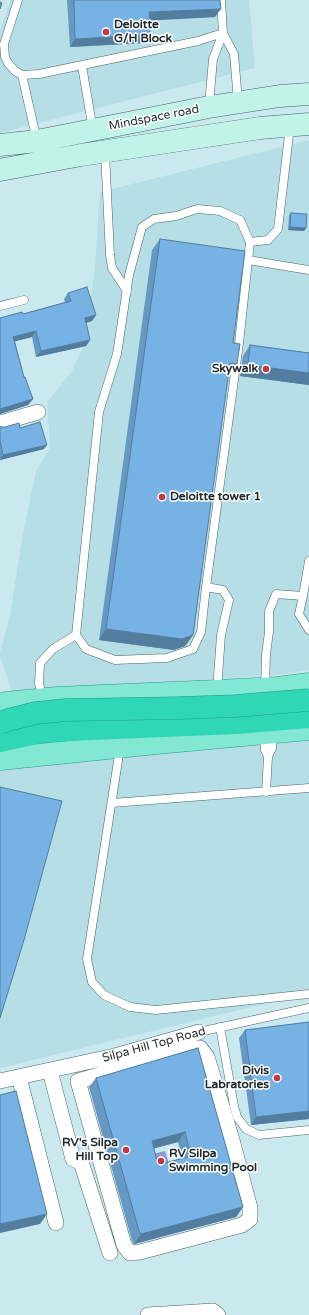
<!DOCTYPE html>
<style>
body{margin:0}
canvas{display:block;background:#cae9ef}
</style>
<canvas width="309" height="1315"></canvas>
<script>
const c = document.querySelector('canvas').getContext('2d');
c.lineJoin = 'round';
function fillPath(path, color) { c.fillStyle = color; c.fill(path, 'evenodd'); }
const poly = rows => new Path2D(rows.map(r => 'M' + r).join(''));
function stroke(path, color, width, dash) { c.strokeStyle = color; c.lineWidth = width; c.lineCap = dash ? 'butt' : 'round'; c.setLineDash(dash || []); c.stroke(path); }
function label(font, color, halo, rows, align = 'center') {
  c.font = font + ' "Varela Round",sans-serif'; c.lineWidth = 3; c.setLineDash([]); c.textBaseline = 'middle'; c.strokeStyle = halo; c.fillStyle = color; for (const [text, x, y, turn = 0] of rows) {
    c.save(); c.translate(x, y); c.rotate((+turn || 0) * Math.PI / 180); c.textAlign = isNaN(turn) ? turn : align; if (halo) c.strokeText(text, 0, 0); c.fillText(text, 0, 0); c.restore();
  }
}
fillPath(poly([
 [11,0,249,0,255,68,0,133,0,31],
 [305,141,309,141,309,670,275,675,12,692,0,657,0,652,10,616,22,539,36,471,50,448,47,402,72,371,85,343,95,267,100,192],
 [309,737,309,993,0,1068,0,769]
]), '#b6dee5');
fillPath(poly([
 [165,1151,170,1167,157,1171,153,1154]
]), '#8f96d6');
const lane = poly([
 [18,0,4,44,5,57,8,63,15,71,22,75,39,74,198,41,223,33],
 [223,33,234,54,238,101],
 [82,66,93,130],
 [22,75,37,141],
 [209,105,213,59,223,33,221,0],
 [105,152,110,255,112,268,127,291],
 [250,242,268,240,278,229,290,126],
 [248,260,309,270],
 [0,306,24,300],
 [206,587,239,343,250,242,240,220,220,211,197,209,176,216,154,219,142,227,129,275,117,354,99,412,76,635,86,649,115,660,167,658,193,649,201,632,206,587,223,590,229,600,221,635,217,690],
 [303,596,309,561],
 [265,688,266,654,269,632,269,611,276,594,303,596,299,614,309,630],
 [43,698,39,684,40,663,53,649,76,635],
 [264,733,265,750,268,757,266,792],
 [120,748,87,959,92,982,104,995,130,1007,156,1010,309,994],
 [268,757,272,748,273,732],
 [112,803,309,788],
 [220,1027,234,1106,237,1117,246,1129,259,1135,309,1130],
 [199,1032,309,1008]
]);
const street = poly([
 [0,423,38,412],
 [200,1048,207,1057,232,1140,250,1208,250,1219,242,1225,140,1252,130,1253,124,1245,78,1081,190,1049,200,1048],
 [50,1071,73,1159,80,1162,82,1165,110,1253],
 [19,1077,56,1223],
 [0,1081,115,1056,199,1032],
 [148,1315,213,1311,218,1315]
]);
const secondary = poly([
 [0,145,37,141,209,107,280,96,309,94],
 [0,170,81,155,260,128,309,124]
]);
const primary = poly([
 [0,705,6,703,57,698,217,691,277,688,309,684],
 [0,759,156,743,309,729]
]);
const highway = poly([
 [0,741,41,732,68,730,236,723,309,717]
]);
stroke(lane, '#486368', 9);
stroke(street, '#486368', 16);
stroke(secondary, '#486368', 23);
stroke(primary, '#299a85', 23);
stroke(highway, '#299a85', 23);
stroke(lane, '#fff', 8);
stroke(street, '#fff', 15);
stroke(secondary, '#c1f3e9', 22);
stroke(primary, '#82e7d3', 22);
stroke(highway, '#2fd7b5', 22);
const highwayBridge = poly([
 [0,723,8,720,36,713,66,710,180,708,235,706,309,700]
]);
stroke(highwayBridge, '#299a85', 23, []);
stroke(highwayBridge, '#2fd7b5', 22);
fillPath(poly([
 [67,0,220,0,215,17,149,20,144,43,70,47],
 [291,213,306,228,304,231,288,230,289,215],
 [160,239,233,343,229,375,228,375,193,635,185,646,174,650,99,640,152,250],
 [68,293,96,315,92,321,86,323,90,340,86,346,36,357,32,337,15,341,24,377,33,399,28,405,0,414,0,318,23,314,65,302,64,299],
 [250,345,309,353,309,385,240,376,243,356],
 [0,426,1,427,20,428,44,449,0,460],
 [309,1022,309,1119,251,1125,239,1038,245,1030],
 [198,1048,243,1207,236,1217,134,1244,132,1241,89,1087,96,1078],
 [178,1142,182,1158,158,1165,154,1148]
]), '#6599c3');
fillPath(poly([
 [221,9,215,17,143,21,149,12],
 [150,35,144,43,70,47,75,39],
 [290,227,306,228,304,231,288,230],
 [96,315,92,321,81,324,85,318],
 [36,331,32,337,9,343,13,337],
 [90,340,86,346,36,357,41,351],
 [230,363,237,364,229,375,222,374],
 [248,365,309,373,309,385,240,376],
 [33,399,28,405,0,414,0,409,2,408],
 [47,445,44,449,0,460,3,455],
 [106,629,193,635,185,646,174,650,99,640],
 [309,1111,309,1119,251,1125,256,1117],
 [185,1132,178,1142,145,1151,152,1141],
 [243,1207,236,1217,134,1244,141,1234],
 [47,1214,40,1224,0,1233,0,1224]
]), '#537d9f');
const building = poly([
 [74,0,220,0,221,9,149,12,150,35,75,39,74,0],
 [0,2,2,3,0,9,0,2],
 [291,213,307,214,306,228,290,227,291,213],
 [160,239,245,251,233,343,240,344,237,364,230,363,193,635,182,639,106,629,160,239],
 [87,287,96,315,85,318,90,340,41,351,36,331,13,337,24,377,25,377,33,399,0,409,0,318,22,312,23,314,71,301,68,293,87,287],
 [250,345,309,353,309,373,248,365,250,345],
 [40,422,47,445,3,455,0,441,0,426,1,427,5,427,19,423,20,428,40,422],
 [0,787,62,801,24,940,0,1018,0,787],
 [309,1022,309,1111,256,1117,245,1030,309,1022],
 [198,1048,243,1207,141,1234,139,1231,96,1078,198,1048],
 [185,1132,191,1156,158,1165,152,1141,185,1132],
 [16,1091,47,1214,0,1224,0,1095,16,1091]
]);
fillPath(building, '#76b2e3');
stroke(building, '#537d9f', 1);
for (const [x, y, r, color] of [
 [106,32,4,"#c73740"],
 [266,369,4,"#c73740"],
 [162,497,4,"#c73740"],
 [277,1078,4,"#c73740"],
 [126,1150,4,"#c73740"],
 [161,1161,4,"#c73740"]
]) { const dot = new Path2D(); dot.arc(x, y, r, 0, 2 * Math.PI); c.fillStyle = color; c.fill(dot); stroke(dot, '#fff', 1.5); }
label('bold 12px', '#1d292b', '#fff', [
 ["Deloitte",114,25],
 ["G/H Block",114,39],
 ["Skywalk",258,369,"right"],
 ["Deloitte tower 1",170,497],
 ["Divis",269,1071,"right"],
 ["Labratories",269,1085,"right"],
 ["RV's Silpa",118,1143,"right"],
 ["Hill Top",118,1157,"right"],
 ["RV Silpa",169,1154],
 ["Swimming Pool",169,1168]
], 'left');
label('12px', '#1d292b', '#fff', [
 ["Mindspace road",154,118,-11],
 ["Silpa Hill Top Road",154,1045,-15]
]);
</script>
